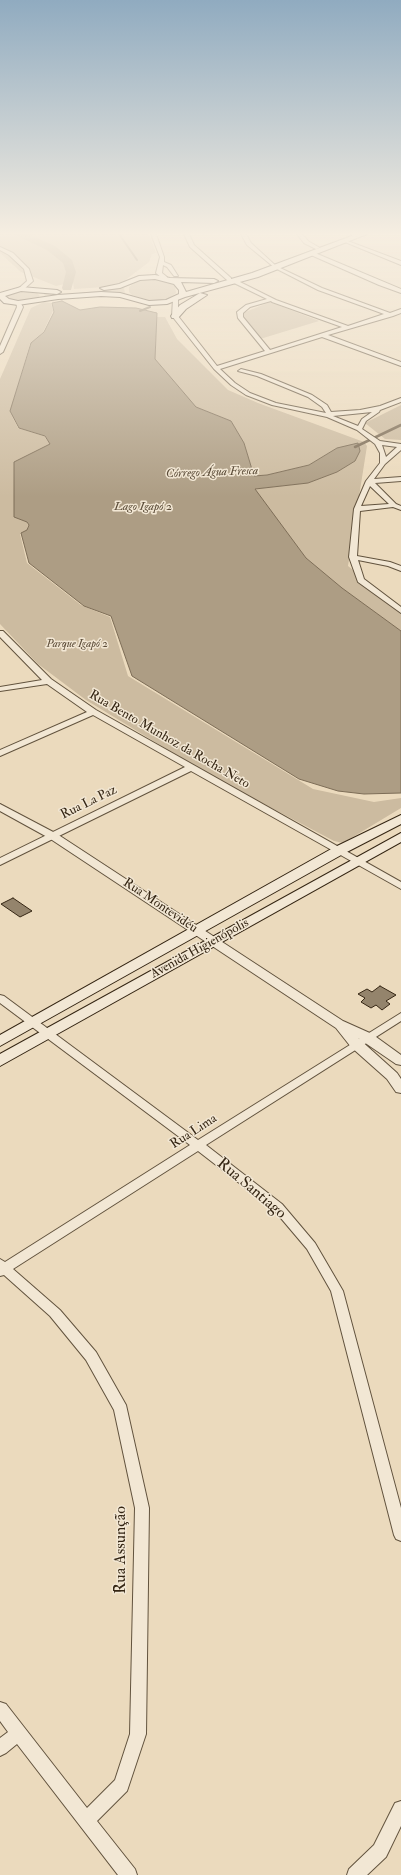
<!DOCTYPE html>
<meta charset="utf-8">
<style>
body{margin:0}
canvas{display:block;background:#ebdabd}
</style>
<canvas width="401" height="1875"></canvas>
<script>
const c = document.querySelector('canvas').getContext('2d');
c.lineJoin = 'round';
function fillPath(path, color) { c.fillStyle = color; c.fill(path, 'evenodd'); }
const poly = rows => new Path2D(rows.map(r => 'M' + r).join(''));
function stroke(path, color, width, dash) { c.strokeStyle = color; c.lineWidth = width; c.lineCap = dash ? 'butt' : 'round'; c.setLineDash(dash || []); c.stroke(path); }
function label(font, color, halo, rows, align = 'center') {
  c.font = font + ' "IM FELL Double Pica",serif'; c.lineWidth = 3; c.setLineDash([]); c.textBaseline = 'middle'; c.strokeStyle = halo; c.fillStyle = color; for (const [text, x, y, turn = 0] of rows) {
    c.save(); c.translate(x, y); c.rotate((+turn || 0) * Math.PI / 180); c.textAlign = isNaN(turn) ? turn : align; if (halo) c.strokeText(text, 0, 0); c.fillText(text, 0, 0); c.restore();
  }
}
fillPath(poly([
 [0,234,149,234,156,253,152,254,149,262,124,281,105,287,74,289,73,282,56,286,21,272,0,253],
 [151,278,168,282,175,286,176,293,168,299,152,301,132,295,129,292,129,287,136,282],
 [124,288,125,294,115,293,45,297,44,293,69,294],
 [20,291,36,292,40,296,34,300,21,301,12,300,7,297,7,295],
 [44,302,51,303,53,311,43,332,30,344,10,412,18,428,44,436,50,444,14,462,14,517,27,522,28,525,27,530,20,534,27,563,81,605,110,617,128,676,313,789,374,802,401,798,401,808,343,843,334,841,211,776,86,700,38,664,0,624,0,379,31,308],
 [270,302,319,321,260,339,242,318,243,313],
 [157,317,165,317,177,339,228,390,258,403,364,442,367,446,348,566,401,608,401,631,342,588,306,558,254,489,308,483,337,472,355,461,337,448,309,465,267,475,254,476,244,443,231,421,196,407,155,359],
 [401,405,401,440,385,439,365,423]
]), '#ccbba0');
const water = poly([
 [62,301,80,310,100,307,136,308,157,313,155,359,196,407,231,421,244,443,254,476,267,475,309,465,337,448,358,443,360,451,355,461,337,472,308,483,255,489,306,558,342,588,401,631,401,793,364,794,338,791,299,779,132,676,111,616,84,606,29,563,21,533,27,530,29,525,27,522,14,517,14,462,50,444,45,436,19,428,10,411,31,343,44,332,54,312,52,303,62,301]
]);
fillPath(water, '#ad9d84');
stroke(water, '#7d6d57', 1);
stroke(poly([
 [119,234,137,260],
 [140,311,150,307]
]), '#7d6d57', 2);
stroke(poly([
 [355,447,401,425]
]), '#7d6d57', 2.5);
fillPath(poly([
 [13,234,28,234,55,246,72,260,76,272,71,290,63,290,62,288,66,272,63,263,47,250,13,234]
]), '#ad9d84');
const building = poly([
 [13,898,32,911,20,917,1,904,13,898],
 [380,986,396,995,386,1001,390,1004,382,1010,376,1005,371,1008,361,1002,365,998,358,994,367,989,372,992,380,986]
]);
fillPath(building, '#94846c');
stroke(building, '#352614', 1);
const minor = poly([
 [151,234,156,234,164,257,164,262,171,265,178,276,174,276,167,267,163,265,162,273,167,277,167,279,163,279,156,273,160,257,151,234],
 [184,234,189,234,194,245,231,278,231,280,227,280,190,247,184,234],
 [241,234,246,234,251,243,276,266,322,288,390,313,401,309,401,313,393,316,328,335,401,362,401,366,322,337,220,369,235,383,250,393,276,403,326,413,322,407,308,397,257,376,238,371,241,369,261,374,312,395,327,405,331,412,360,410,380,406,401,398,401,402,380,410,379,412,366,421,362,429,380,441,401,444,401,450,385,464,374,479,401,477,401,481,375,483,396,504,401,506,401,510,393,507,360,511,357,556,390,562,401,566,401,571,388,566,358,560,364,579,401,607,401,613,358,582,349,557,354,509,366,481,380,463,380,453,375,444,357,430,327,417,272,405,246,395,231,385,214,369,172,316,173,299,178,298,178,316,217,366,265,351,238,318,237,312,246,305,267,299,232,282,232,280,236,280,276,300,348,326,384,314,318,290,275,268,247,245,241,234],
 [271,301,272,302,342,327,270,350,243,317,243,313,250,307,271,301],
 [372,412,362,419,358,426,333,416,372,412],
 [382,445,397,447,386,457,382,445],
 [370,486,389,504,361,506,370,486],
 [297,234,302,234,308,241,320,248,316,249,304,243,297,234],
 [351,234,355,234,355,235,353,236,351,234],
 [345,240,401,261,401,265,345,242,345,240],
 [0,247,13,253,29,269,33,281,23,290,18,289,27,281,24,269,9,255,0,250,0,247],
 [311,253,315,253,401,289,401,293,379,285,311,255,311,253],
 [16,302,20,302,23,307,3,352,0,354,0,346,17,307,16,302],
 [0,631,3,631,51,679,96,710,401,882,401,889,191,771,0,865,0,858,185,767,93,715,0,756,0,750,87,712,47,684,0,691,0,687,42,680,0,637,0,631],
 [0,995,4,996,198,1140,401,1013,401,1021,206,1145,282,1204,315,1243,343,1291,401,1508,401,1541,396,1539,394,1535,331,1291,307,1249,274,1210,198,1151,13,1269,60,1310,96,1352,126,1405,149,1508,146,1734,127,1791,97,1821,135,1869,137,1875,118,1875,17,1744,6,1753,0,1756,0,1738,8,1732,0,1721,0,1702,6,1704,87,1808,115,1780,130,1734,135,1508,114,1410,86,1360,50,1316,4,1275,0,1276,0,1259,5,1262,190,1145,0,1003,0,995],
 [401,1801,401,1826,386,1857,367,1875,347,1875,349,1869,374,1845,395,1803,401,1801]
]);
const tertiary = poly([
 [0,804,57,834,343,1021,372,1034,401,1055,401,1065,396,1064,358,1038,397,1073,401,1079,401,1093,396,1092,387,1079,351,1047,336,1028,49,838,0,811,0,804]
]);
const secondary = poly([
 [357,234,367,234,258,277,185,297,167,304,149,305,120,297,101,296,58,299,18,305,4,303,0,299,0,293,21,287,57,290,61,292,57,294,21,291,5,296,9,299,18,301,58,295,101,292,120,293,149,301,166,300,179,294,179,290,174,284,155,279,140,280,120,288,104,290,100,288,119,284,139,276,155,275,170,278,214,279,218,281,214,283,181,282,186,292,252,273,357,234],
 [200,293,207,295,186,309,178,318,172,318,171,316,180,305,200,293],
 [401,815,401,824,343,854,0,1046,0,1035,333,848,401,815],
 [401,833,401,842,0,1066,0,1054,401,833]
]);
stroke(minor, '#62533e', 2);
stroke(tertiary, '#62533e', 2);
stroke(secondary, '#352614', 2);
fillPath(minor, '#f2e7d4');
fillPath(tertiary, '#f2e7d4');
fillPath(secondary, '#f2e7d4');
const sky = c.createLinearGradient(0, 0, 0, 497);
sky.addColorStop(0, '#90abc0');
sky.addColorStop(0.47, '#f6eee1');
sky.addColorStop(1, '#f6eee100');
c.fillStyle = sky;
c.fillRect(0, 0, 401, 497);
label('italic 11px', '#5b4b37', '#f2e7d4', [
 ["Parque Igapó 2",77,645]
]);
label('italic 12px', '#594a36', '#f2e7d4', [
 ["Córrego Água Fresca",212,473,-2],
 ["Lago Igapó 2",143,507]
]);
label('13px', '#352614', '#f2e7d4', [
 ["Rua Bento Munhoz da Rocha Neto",169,740,30],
 ["Rua La Paz",89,803,-26],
 ["Rua Montevidéu",160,906,34],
 ["Avenida Higienópolis",200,949,-29],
 ["Rua Lima",194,1132,-33]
]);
label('16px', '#352614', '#f2e7d4', [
 ["Rua Santiago",251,1189,40],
 ["Rua Assunção",122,1550,-90]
]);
</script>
